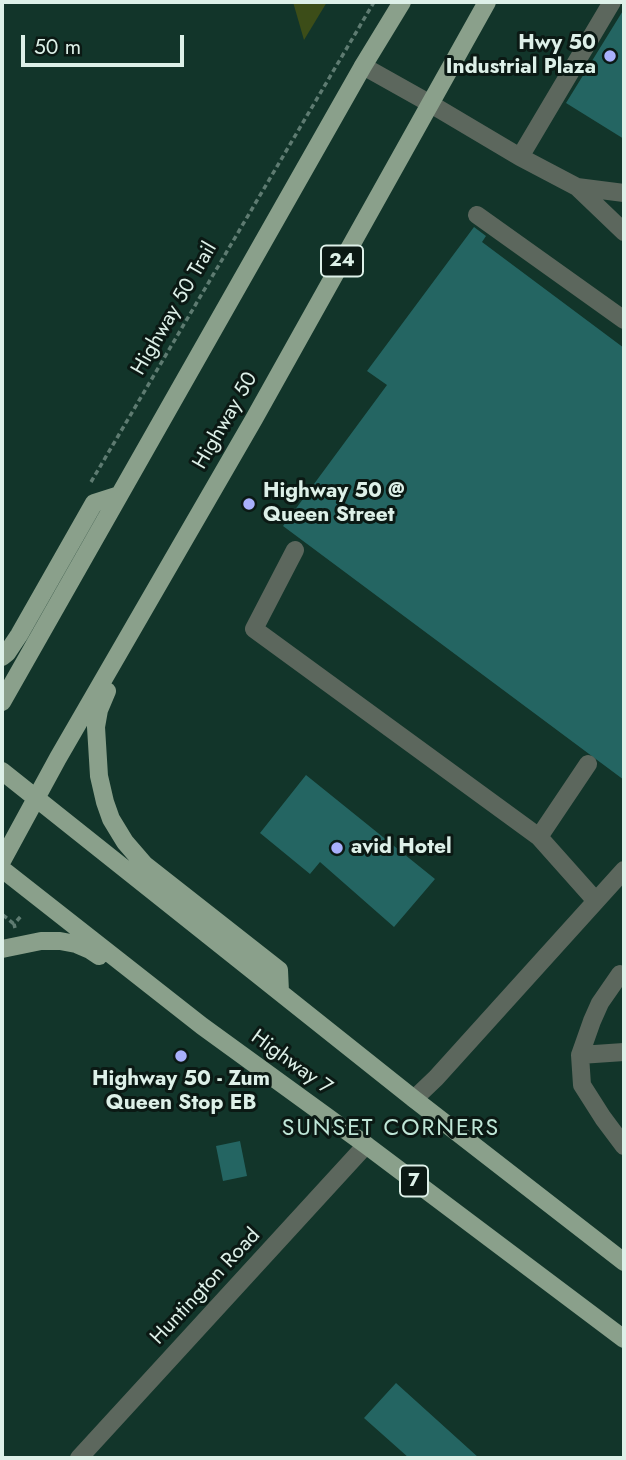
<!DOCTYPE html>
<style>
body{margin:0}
#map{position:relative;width:626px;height:1460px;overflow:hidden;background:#12352a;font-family:Jost,sans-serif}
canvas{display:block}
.frame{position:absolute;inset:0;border:4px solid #ddf0e8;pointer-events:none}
.scale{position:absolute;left:21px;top:35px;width:163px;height:32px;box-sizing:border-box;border:4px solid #ddf0e8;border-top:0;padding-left:9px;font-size:21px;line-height:24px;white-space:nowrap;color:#ddf0e8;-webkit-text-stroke:5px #0b1914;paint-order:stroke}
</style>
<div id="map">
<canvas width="626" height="1460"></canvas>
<div class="frame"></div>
<div class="scale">50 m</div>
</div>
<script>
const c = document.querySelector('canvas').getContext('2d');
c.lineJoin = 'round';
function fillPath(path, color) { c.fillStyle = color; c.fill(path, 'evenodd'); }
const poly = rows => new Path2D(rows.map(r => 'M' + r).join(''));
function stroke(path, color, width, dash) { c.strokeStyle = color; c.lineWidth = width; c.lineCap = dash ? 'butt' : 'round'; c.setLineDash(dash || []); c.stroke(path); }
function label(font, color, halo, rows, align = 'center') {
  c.font = font + ' Jost,sans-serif'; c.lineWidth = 6; c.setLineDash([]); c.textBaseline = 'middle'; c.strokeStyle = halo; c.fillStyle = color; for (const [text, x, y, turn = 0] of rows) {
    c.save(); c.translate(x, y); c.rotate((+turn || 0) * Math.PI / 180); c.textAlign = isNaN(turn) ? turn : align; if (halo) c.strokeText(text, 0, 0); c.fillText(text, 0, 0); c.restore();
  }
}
fillPath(poly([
 [293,2,327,2,304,40]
]), '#3c4d18');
fillPath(poly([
 [624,9,624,139,566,103],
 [474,227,486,236,482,242,624,348,624,780,283,526,387,385,367,371],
 [306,775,435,879,394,927,320,862,310,874,260,833],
 [240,1141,247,1176,223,1181,216,1146],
 [396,1383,479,1458,409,1458,364,1418]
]), '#246562');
stroke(poly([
 [91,482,374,2],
 [3,915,14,924],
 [15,928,14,924,22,915]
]), '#5e7b71', 3.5, [5, 3.5]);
stroke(poly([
 [363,66,429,103,520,157,612,2],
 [520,157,577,187,624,232],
 [577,187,624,193],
 [477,215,624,320],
 [295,550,254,629,539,837,596,901],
 [539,837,588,764],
 [620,974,600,1003,592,1021,580,1055,582,1085,603,1118,624,1146],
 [580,1055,624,1052],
 [414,1099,436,1078,624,870],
 [79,1458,366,1145]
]), '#5c675d', 18);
stroke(poly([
 [2,657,7,653,19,635,94,503,119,495],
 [107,691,99,710,96,727,99,776,105,802,111,819,125,842,144,864,279,970,280,992],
 [2,702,363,66,402,2],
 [2,771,414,1099,624,1262],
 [2,861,58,758,254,419,487,2],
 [2,869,202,1026,366,1145,624,1339],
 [2,949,41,941,60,941,76,944,90,950,99,956]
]), '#8aa08b', 18);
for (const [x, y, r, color] of [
 [610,56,7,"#a9b0fc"],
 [249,504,7,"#a9b0fc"],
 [337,848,7,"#a9b0fc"],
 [181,1056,7,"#a9b0fc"]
]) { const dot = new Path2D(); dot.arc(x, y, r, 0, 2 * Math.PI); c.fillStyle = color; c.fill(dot); stroke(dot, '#0b1914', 2.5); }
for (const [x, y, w] of [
 [342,261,42],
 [414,1181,28]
]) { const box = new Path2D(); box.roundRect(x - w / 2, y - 15.5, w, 31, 5); c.fillStyle = '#0b1914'; c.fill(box); stroke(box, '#ddf0e8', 2); }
label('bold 19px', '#ddf0e8', null, [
 ["24",342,261],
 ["7",414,1181]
]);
label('bold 21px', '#ddf0e8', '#0b1914', [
 ["Hwy 50",596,44,"right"],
 ["Industrial Plaza",596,68,"right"],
 ["Highway 50 @",263,492],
 ["Queen Street",263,516],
 ["avid Hotel",351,848],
 ["Highway 50 - Zum",181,1080,"center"],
 ["Queen Stop EB",181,1104,"center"]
], 'left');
label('21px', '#ddf0e8', '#0b1914', [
 ["Highway 50 Trail",175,309,-60],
 ["Highway 50",226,421,-60],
 ["Highway 7",291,1063,36],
 ["Huntington Road",206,1287,-47]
]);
c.letterSpacing = '2px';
label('23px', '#bfe6d7', '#0b1914', [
 ["SUNSET CORNERS",391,1129]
]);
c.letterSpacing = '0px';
</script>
